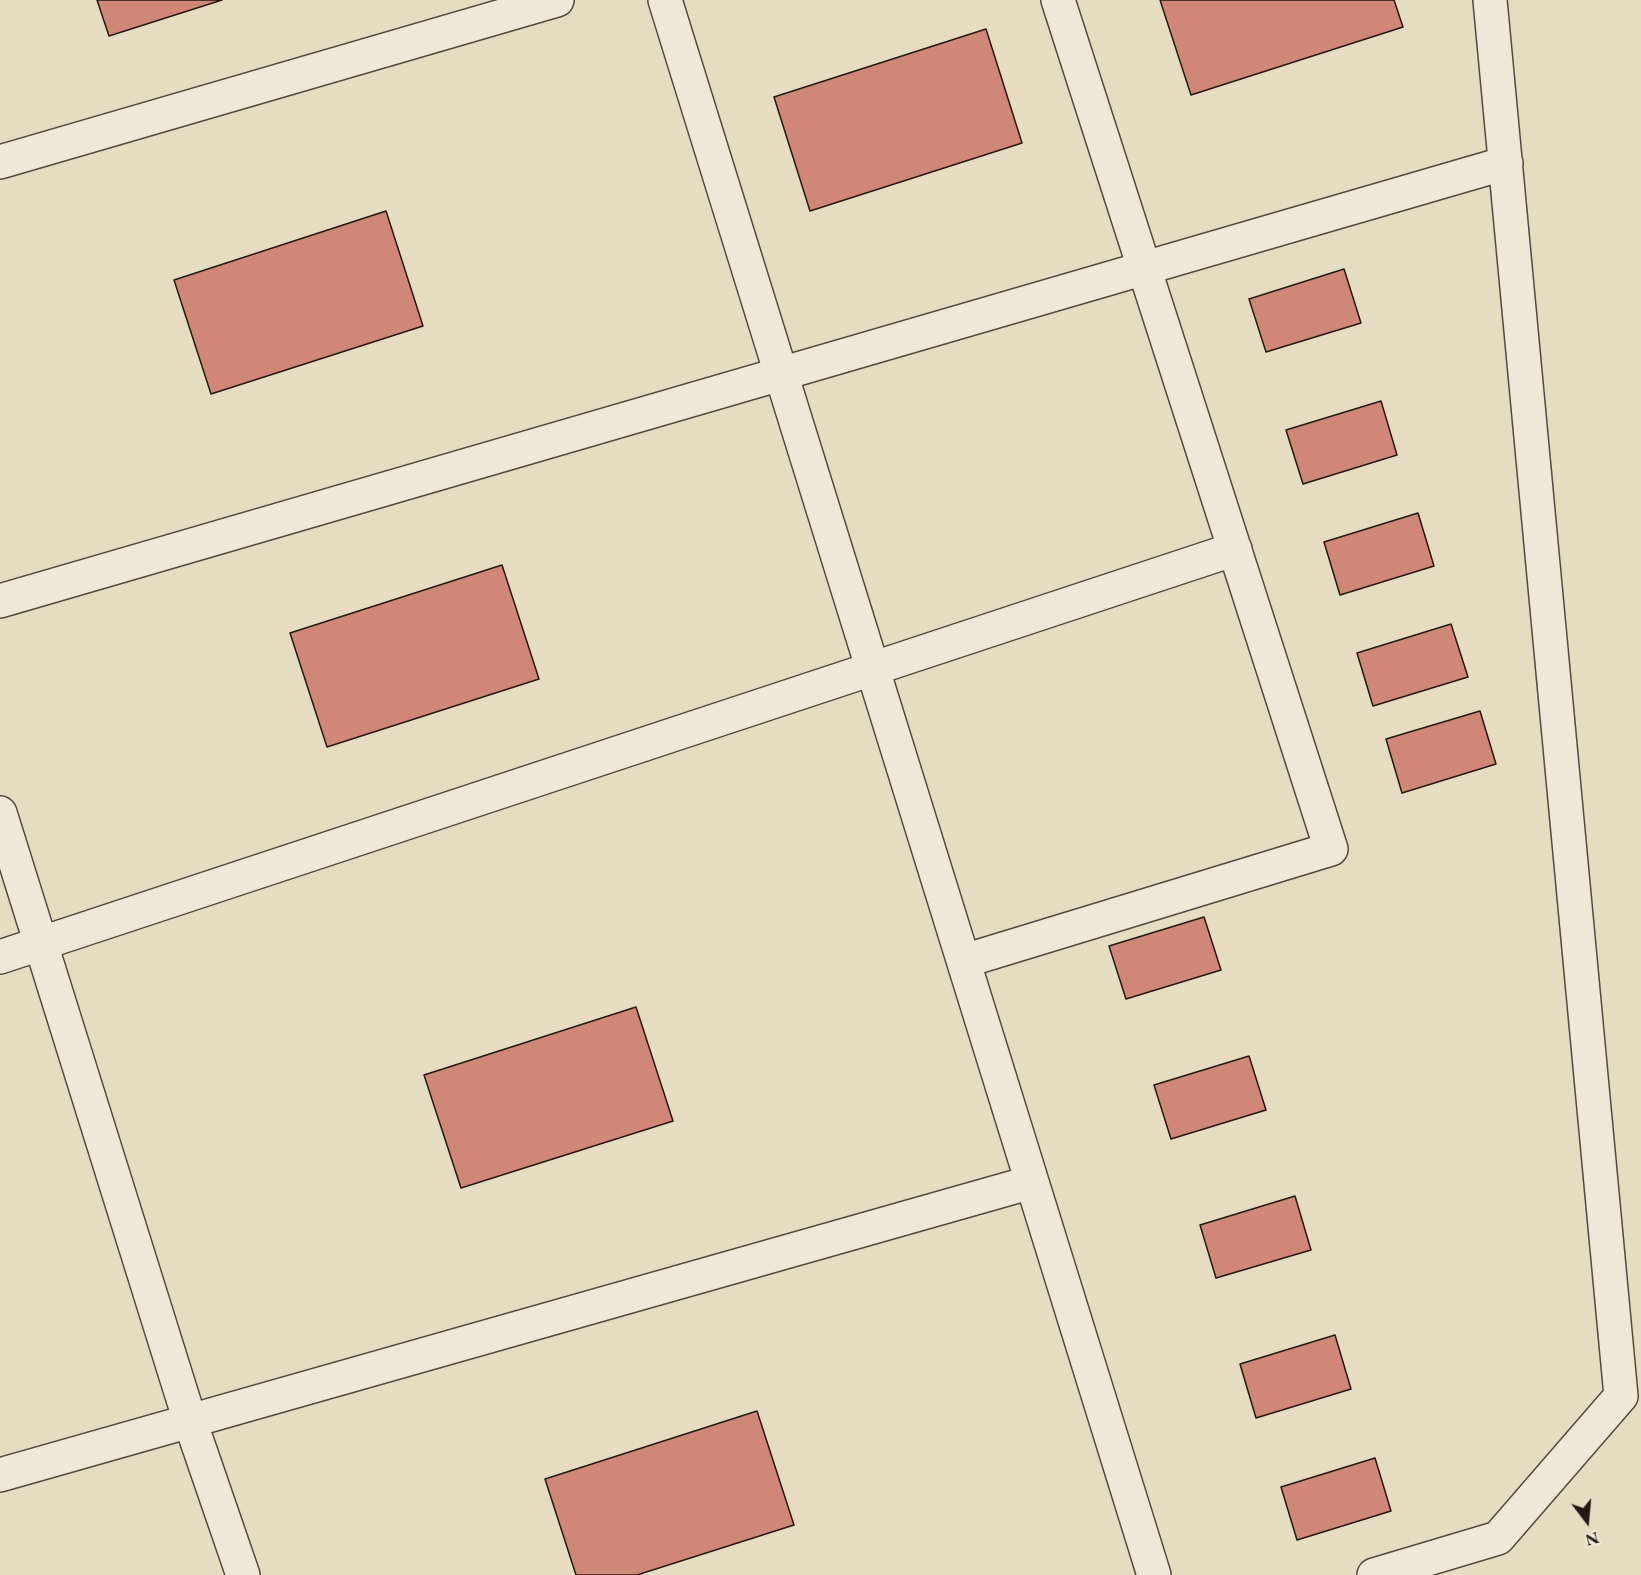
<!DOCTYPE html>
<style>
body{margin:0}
#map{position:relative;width:1641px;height:1575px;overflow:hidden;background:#e6dcc1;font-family:"EB Garamond",serif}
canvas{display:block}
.north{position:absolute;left:1557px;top:1491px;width:60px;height:60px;-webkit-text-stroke:4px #efe8d7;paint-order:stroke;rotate:164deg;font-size:16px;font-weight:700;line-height:24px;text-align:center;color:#241812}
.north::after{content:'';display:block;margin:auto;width:21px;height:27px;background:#241812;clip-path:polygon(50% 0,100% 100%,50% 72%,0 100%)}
</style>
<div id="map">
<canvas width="1641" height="1575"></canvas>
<div class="north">N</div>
</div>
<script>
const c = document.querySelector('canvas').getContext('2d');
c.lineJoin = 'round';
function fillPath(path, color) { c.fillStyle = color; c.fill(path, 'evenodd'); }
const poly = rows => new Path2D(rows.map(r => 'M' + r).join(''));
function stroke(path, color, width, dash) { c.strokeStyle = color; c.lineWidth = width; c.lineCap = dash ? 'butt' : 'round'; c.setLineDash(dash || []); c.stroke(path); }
const building = poly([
 [97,0,222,0,109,36,97,0],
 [1160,0,1394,0,1403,27,1191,95,1160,0],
 [986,29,1022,143,810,211,774,97,986,29],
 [386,211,423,326,211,394,174,280,386,211],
 [1344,269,1361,323,1266,352,1249,299,1344,269],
 [1381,401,1397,455,1303,484,1286,430,1381,401],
 [1418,513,1434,566,1340,595,1324,542,1418,513],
 [502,565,539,679,327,747,290,633,502,565],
 [1451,624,1468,677,1373,706,1357,653,1451,624],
 [1480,711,1496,764,1402,793,1386,739,1480,711],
 [1204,917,1221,970,1126,999,1109,946,1204,917],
 [636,1007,673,1121,461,1188,424,1075,636,1007],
 [1249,1056,1266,1110,1171,1139,1154,1085,1249,1056],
 [1295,1196,1311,1250,1216,1278,1200,1225,1295,1196],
 [1335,1335,1351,1389,1256,1418,1240,1364,1335,1335],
 [757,1411,794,1525,637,1575,576,1575,545,1479,757,1411],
 [1375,1458,1391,1511,1297,1540,1281,1487,1375,1458]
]);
fillPath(building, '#d18777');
stroke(building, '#241812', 1.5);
const minor = poly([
 [665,0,1154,1575],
 [0,162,557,0],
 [0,601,1506,163],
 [0,813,190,1421,243,1575],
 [0,957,1235,549],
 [964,961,1331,849,1058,0],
 [0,1475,1032,1182],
 [1374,1575,1498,1538,1621,1396,1490,0]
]);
stroke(minor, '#54493e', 36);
stroke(minor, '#efe8d7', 33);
</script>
